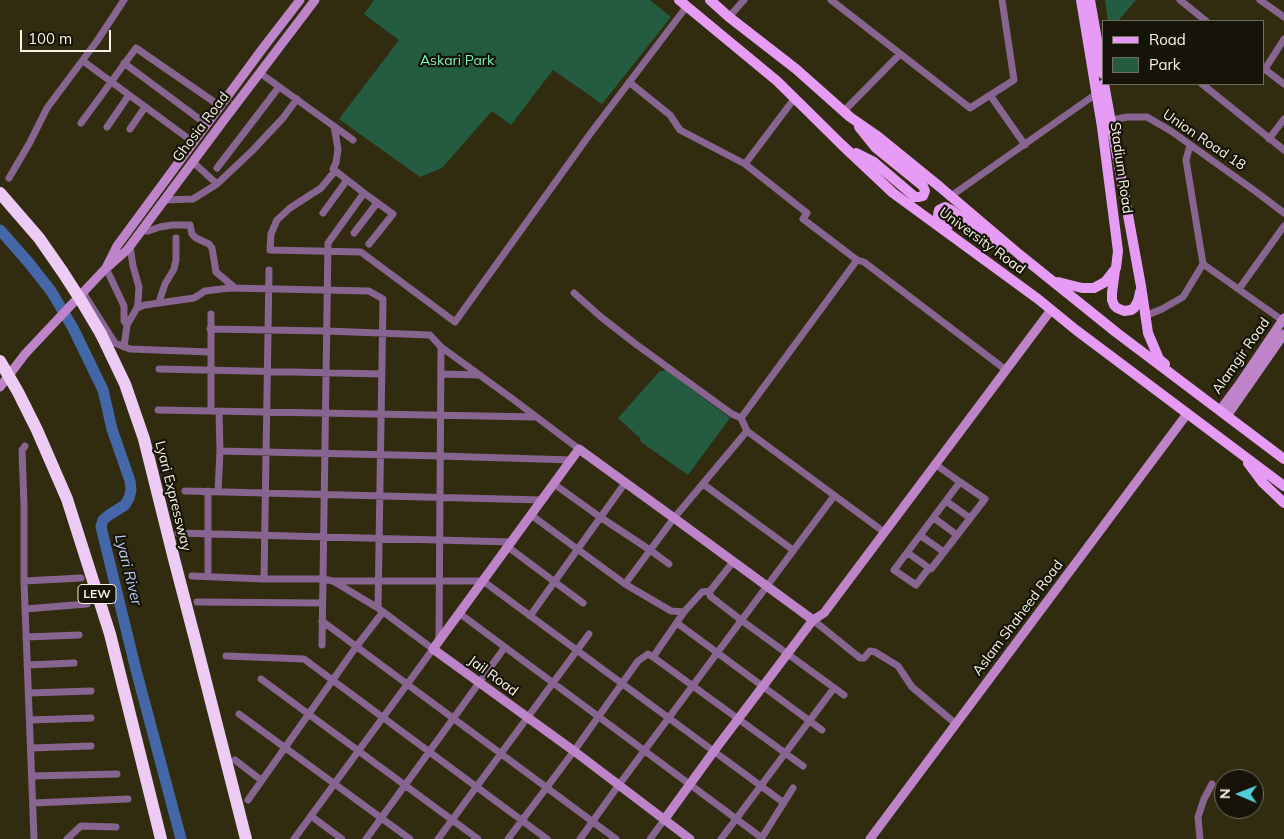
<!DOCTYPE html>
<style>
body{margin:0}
#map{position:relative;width:1284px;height:839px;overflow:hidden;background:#312b10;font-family:Mulish,sans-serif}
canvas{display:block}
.legend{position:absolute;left:1102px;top:20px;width:162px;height:65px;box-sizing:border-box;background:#161408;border:1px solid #706e60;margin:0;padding:6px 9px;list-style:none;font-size:15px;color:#f8f4e4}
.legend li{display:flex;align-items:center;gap:10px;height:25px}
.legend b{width:25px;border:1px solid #706e60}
.north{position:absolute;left:1214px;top:769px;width:50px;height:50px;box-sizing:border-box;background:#161408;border:1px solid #706e60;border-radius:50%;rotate:271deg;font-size:14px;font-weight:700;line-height:20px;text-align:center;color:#f8f4e4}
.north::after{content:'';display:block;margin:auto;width:18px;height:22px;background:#52ccd6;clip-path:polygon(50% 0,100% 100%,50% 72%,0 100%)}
.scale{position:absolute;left:20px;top:30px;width:91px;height:22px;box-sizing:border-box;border:2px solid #f8f4e4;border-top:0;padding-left:6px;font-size:15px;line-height:18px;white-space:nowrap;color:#f8f4e4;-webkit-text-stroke:4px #161408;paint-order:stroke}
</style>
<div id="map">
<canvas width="1284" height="839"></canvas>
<ul class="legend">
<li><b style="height:6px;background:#e69cf5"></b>Road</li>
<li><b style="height:14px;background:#235c41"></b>Park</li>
</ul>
<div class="north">N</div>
<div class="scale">100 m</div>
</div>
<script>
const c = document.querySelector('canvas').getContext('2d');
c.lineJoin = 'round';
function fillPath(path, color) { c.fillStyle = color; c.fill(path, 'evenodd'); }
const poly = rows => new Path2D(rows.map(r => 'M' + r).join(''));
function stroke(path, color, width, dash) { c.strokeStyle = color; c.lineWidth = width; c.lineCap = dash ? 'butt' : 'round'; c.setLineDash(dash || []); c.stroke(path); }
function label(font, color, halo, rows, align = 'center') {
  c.font = font + ' Mulish,sans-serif'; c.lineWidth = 4.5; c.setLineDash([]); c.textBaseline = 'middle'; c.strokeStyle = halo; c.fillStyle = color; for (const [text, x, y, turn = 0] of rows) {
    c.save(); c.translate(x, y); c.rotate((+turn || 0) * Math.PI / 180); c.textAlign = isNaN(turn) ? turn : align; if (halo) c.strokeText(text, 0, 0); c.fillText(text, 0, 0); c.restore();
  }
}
fillPath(poly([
 [374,0,650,0,671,17,602,104,553,70,511,125,492,111,442,168,420,177,339,119,399,40,364,14],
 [1105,0,1136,0,1118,21,1108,21],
 [666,370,730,418,688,475,641,442,640,438,618,418,659,372]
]), '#235c41');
stroke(poly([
 [0,230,29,263,51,291,73,328,103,390,112,429,130,481,131,490,129,498,125,505,109,515,103,520,101,527,136,670,181,839]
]), '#4467a8', 11);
stroke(poly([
 [831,0,970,108,1014,80,1002,0],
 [1180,0,1206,21],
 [1260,0,1284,17],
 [729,17,744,0],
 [83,61,193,142],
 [124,63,206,124],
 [1263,68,1284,84],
 [1265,69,1284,39],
 [260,73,353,140],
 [1202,84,1284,150],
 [990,95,1025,145],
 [844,111,900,54],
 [1108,121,1127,117,1147,117,1171,131,1255,191,1284,213],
 [81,123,136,48,220,106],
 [107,127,129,95],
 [130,129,145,107],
 [1269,139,1284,119],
 [1190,145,1186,160,1203,264,1282,320],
 [193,162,217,184],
 [745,164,794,99],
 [217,168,279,87],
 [335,171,321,188,290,208,277,220,271,234,270,250,361,252,455,322,590,134,687,6],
 [9,178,29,144,47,108,97,41,124,0],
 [364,193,393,214,369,244],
 [951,196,1096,94],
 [164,200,193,199,217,184,252,151,283,118,297,99],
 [323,213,347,180],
 [141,231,148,231,160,227,172,225,190,225,192,234,196,238,209,244,212,248,216,272,235,288],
 [354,233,377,203],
 [857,260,864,262,1006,370],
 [106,268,124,306,124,321,127,325],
 [1239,289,1284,226],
 [574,293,601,317,637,345,732,414,741,418,857,260,803,219,807,213,745,164,680,130,670,115,629,82],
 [84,294,115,343,130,349,210,352],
 [159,302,165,284,174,269,176,260,176,238],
 [137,308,145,305,194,298,205,291,230,288,369,291,383,299,378,608],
 [211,314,211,410],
 [1145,316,1162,309,1183,297,1203,264],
 [210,329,327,331,430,335,441,347,514,400,579,449],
 [124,347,127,325,137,308,138,302,139,287,133,266,130,246],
 [159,369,382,374],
 [441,374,480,375],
 [158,410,536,417],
 [741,418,747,431,884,532],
 [25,446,22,450,24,505,24,581,34,839],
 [220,451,440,456,572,460],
 [935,464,960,482,985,499,931,569,929,568,916,585,894,570,960,482],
 [554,484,600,517,650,550,669,564],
 [703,484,793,550],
 [185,491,542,500],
 [218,492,220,451,219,411],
 [946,501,970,518],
 [531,515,625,584,671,611,684,612],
 [934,518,957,535],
 [178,533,512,542],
 [921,536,944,552],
 [508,547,583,603],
 [908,553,929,568],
 [192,576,264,579,323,579,333,581,378,608,433,649,294,839],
 [208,576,208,491],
 [264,579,269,270],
 [24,581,81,578],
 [333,581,483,581,784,803],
 [625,584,674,518,747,431],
 [710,591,710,596,741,620,844,695],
 [197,602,322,603],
 [25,609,87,604],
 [459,613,762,838],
 [530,616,625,483],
 [813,620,860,658,864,658,870,651,875,652,898,666,912,687,956,724],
 [322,621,616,839],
 [677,623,822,730],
 [26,637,79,635],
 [439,640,441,347],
 [322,645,328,243,364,193,333,169,336,163,338,149,334,126],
 [226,656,304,659,547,839],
 [653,657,803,766],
 [27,665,74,663],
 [261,679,478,839],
 [29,693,91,691],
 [239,714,410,839],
 [30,720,91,718],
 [31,748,91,746],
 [235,760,261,780],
 [32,776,117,774],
 [248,800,356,647,383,612],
 [33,803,128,799],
 [311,816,342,839],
 [67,839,81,826,116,827],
 [366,839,505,647],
 [438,839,589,634],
 [508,839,574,751,638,661,648,654,653,657,684,612,702,592,710,591,733,562],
 [580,839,618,786,834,496],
 [650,839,664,820],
 [721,839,834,688],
 [761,839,793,788],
 [1200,839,1198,817,1204,799,1212,784]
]), '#886590', 7);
stroke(poly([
 [109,266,127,250,224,120,315,0],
 [0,387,25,354,106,268,117,246,263,48,300,0],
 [1220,410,1238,386,1284,318],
 [1227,416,1284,334],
 [664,820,714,751,813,620,824,613,1051,310],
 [690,839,574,751,433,649,579,449,674,518,813,620],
 [870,839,1187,414]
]), '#bd84c9', 9);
stroke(poly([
 [679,0,777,81,842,145,893,193,1038,299,1076,330,1284,486],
 [710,0,729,17,796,69,850,117,876,135,940,187,1020,255,1117,333,1284,459],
 [1090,0,1103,74],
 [1104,84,1141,286,1148,333,1159,359,1165,364],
 [856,153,874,162,915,197,919,197,923,196,925,191,923,186,875,147,859,127],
 [948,226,940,220,938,215,939,210,945,207,951,210,986,238,1005,248],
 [1115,270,1112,293,1112,300,1114,305,1117,308,1124,311,1131,310,1134,308,1138,301,1140,292],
 [1058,282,1082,288,1094,288,1105,282,1116,268,1118,251,1102,127,1081,0],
 [1248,463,1263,483,1284,503]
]), '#e69cf5', 10);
stroke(poly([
 [0,193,39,238,62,271],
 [101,334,125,384,144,439,174,559,196,643,246,839]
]), '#eecbf5', 12);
stroke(poly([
 [62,271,82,302,101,334],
 [0,361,18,392,37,430,67,499,110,634,161,839]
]), '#eecbf5', 12);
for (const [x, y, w] of [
 [97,594,38]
]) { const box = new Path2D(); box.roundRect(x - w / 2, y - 9.5, w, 19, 4); c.fillStyle = '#161408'; c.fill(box); stroke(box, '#f8f4e4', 1); }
label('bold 12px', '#f8f4e4', null, [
 ["LEW",97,594]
]);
label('14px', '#77f3b6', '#161408', [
 ["Askari Park",457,61]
]);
label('14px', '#f8f4e4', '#161408', [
 ["Ghosia Road",201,127,-53],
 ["Union Road 18",1204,140,34],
 ["Stadium Road",1121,168,82],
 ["University Road",982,241,36],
 ["Alamgir Road",1241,356,-55],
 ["Lyari Expressway",173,496,76],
 ["Aslam Shaheed Road",1018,618,-53],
 ["Jail Road",493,676,36]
]);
label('italic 15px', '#bbd0f5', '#161408', [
 ["Lyari River",128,570,76]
]);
</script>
